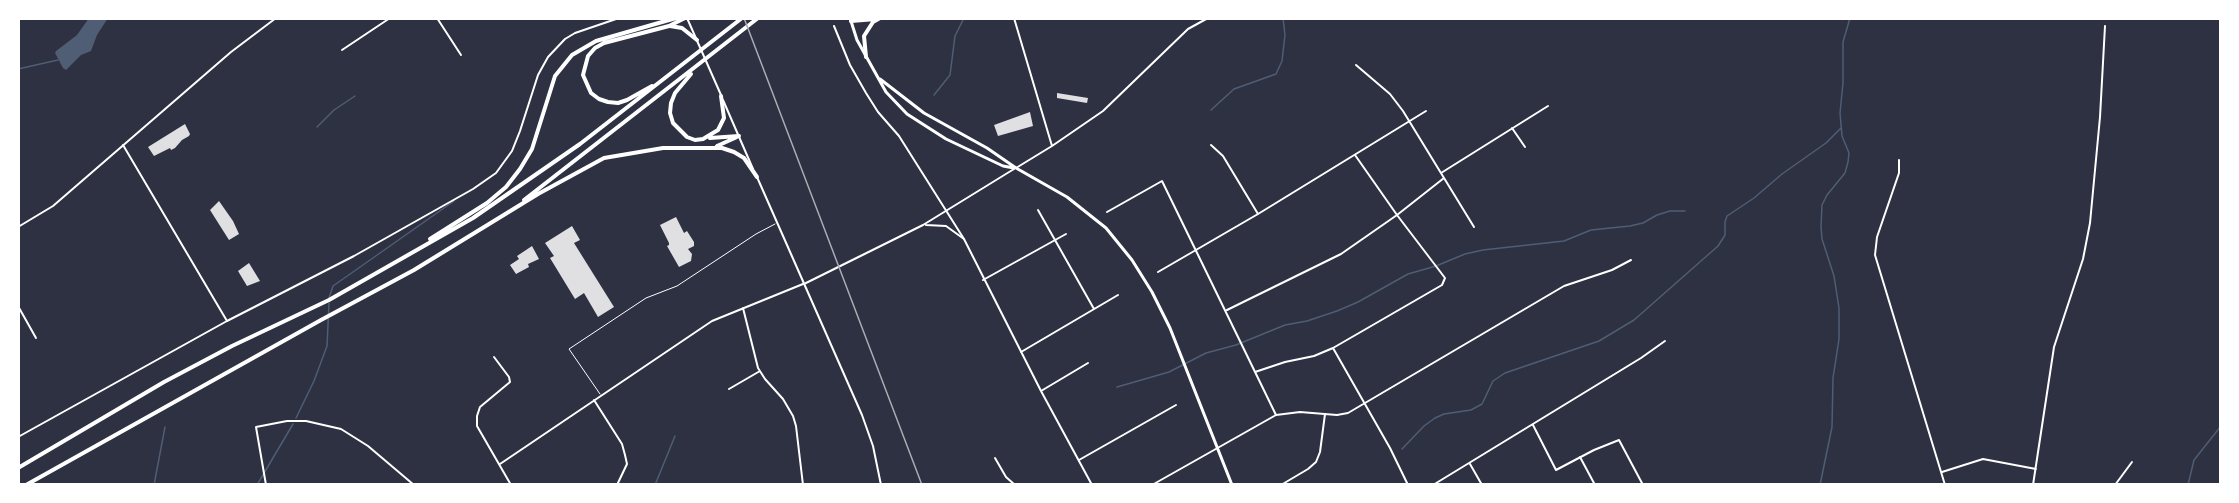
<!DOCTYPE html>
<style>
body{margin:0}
#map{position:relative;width:2239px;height:503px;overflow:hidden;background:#2d3142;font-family:Cabin,sans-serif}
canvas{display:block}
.frame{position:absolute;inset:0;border:20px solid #fff;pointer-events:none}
</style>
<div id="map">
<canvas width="2239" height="503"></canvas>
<div class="frame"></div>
</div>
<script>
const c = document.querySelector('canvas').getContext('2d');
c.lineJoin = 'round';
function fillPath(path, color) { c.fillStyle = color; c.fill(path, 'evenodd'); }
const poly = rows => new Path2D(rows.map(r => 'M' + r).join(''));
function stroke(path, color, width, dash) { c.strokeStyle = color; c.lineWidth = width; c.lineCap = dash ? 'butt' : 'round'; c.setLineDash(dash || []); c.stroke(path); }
fillPath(poly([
 [89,18,108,18,97,35,91,51,81,55,66,70,63,68,55,53,56,51,77,35]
]), '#4f5d75');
stroke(poly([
 [18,69,58,60],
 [934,95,950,75,955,36,964,18],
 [1211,110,1234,89,1276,74,1282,61,1285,35,1283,18],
 [317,127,334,110,355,96],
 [329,298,333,286,454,201],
 [1117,387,1169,372,1206,353,1236,345,1285,325,1307,321,1337,311,1358,302,1408,274,1436,266,1465,254,1483,250,1564,241,1591,230,1630,226,1643,223,1657,215,1670,211,1685,211],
 [296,418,314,381,327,346,329,303],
 [1402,449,1424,426,1435,418,1444,414,1471,410,1482,404,1493,381,1505,373,1599,341,1634,320,1718,246,1725,235,1725,222,1727,216,1754,198,1782,174,1826,143,1841,128],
 [154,485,165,427],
 [257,485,293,424],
 [655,485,675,436],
 [1820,485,1832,427,1833,378,1839,339,1839,308,1834,276,1822,239,1821,227,1822,205,1827,195,1845,173,1848,162,1849,153,1842,136,1840,113,1843,83,1843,42,1850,18],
 [2188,485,2194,460,2221,426]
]), '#4f5d75', 1.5);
fillPath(poly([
 [1057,93,1088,98,1087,103,1057,98],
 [1030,112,1033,126,998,136,994,125],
 [185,124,190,134,189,136,182,140,175,148,171,150,170,148,154,156,148,147],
 [219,201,233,221,239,234,229,240,210,210],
 [676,217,684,233,687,231,694,242,694,246,688,249,692,254,691,261,679,267,667,246,669,245,669,243,660,225],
 [572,226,580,240,574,243,614,307,598,317,584,293,575,299,550,258,554,256,545,243],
 [532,246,539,259,528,264,529,267,516,274,510,265,519,259,517,256],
 [249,263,260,281,247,286,238,271]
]), '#e0e0e3');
stroke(poly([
 [600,394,569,349,646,298,677,286,756,234,775,224]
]), '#fff', 1);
stroke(poly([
 [437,18,461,55],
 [1014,18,1052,146],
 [834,26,850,65,866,93,878,112,899,136,964,239,1041,391,1092,485],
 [342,50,390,18],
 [1356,65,1390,94,1403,111,1474,227],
 [1512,128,1525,147],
 [1211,145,1223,156,1258,214],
 [1899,160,1899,173,1877,237,1875,255,1945,485],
 [1016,168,1052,146,1103,111,1188,29,1208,18],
 [1441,173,1548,106],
 [1038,210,1094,309],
 [1107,212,1162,181,1276,415],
 [1158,272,1258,214,1426,111],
 [983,280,1066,234],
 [18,306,36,338],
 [743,308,758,368,765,379,783,399,793,416,796,426,803,485],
 [1227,310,1341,254,1397,215,1444,178],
 [1333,348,1390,448,1408,485],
 [1021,352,1118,295],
 [494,357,509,377,510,382,480,407,477,416,477,426,511,485],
 [1255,372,1285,362,1314,356,1333,348,1442,285,1445,278,1397,215,1355,155],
 [729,389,760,371],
 [1041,391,1088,363],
 [594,400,622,444,625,455,627,464,617,485],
 [1533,425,1556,470,1594,450,1619,440,1643,485],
 [18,437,227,321,123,145],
 [1580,457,1595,485],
 [995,458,1006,477,1015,485],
 [1079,460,1176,405],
 [500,464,712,321,803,284],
 [1470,464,1482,485],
 [1942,472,1983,459,2036,469],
 [266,485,256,427,287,421,306,421,341,429,368,446,414,485],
 [1152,485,1276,415,1300,412,1337,415,1348,413,1564,286,1612,270,1631,260],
 [1281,485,1308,469,1316,462,1320,452,1325,414],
 [1433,485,1641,358,1665,341],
 [2033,485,2054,347,2083,259,2090,223,2100,117,2105,26],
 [2115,485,2132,462]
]), '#fff', 2);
stroke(poly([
 [687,18,721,95],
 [723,100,753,169],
 [757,177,862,415,873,446,881,485],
 [926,225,946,226,964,239],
 [18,227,53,206,231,52,276,18],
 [804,284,923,225,1014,169],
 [227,321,354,256,473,189,496,173,512,151,520,131,538,75,548,57,565,39,575,33,619,18]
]), '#fff', 2);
stroke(poly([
 [850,18,857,40,886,92,907,114,946,139,1003,166,1014,168],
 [880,79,924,113,987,148,1016,168,1067,197,1106,228,1132,260,1152,292,1170,328,1232,485]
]), '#fff', 3);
stroke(poly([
 [851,21,876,19],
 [670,26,682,28,697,40],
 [866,57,864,36,873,22,880,18],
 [691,74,675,93,671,103,670,113,673,123,687,137,695,140,703,139,718,130,724,118,721,96],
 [652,86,627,100,618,103,608,102,599,99,591,93,583,75,588,56,595,48,604,43,669,26,685,18],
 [710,138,739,136],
 [717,146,737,137],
 [524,200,758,18],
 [430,239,487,203,506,187,520,169,532,149,555,76,572,55,596,41,676,18],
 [18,468,164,382,232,346,329,300,473,218,580,144,742,18],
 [26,485,321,320,414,270,538,194,604,158,663,148,722,148,734,152,744,158,757,177]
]), '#fff', 4);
stroke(poly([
 [744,18,922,485]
]), '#abadb3', 1.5);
</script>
